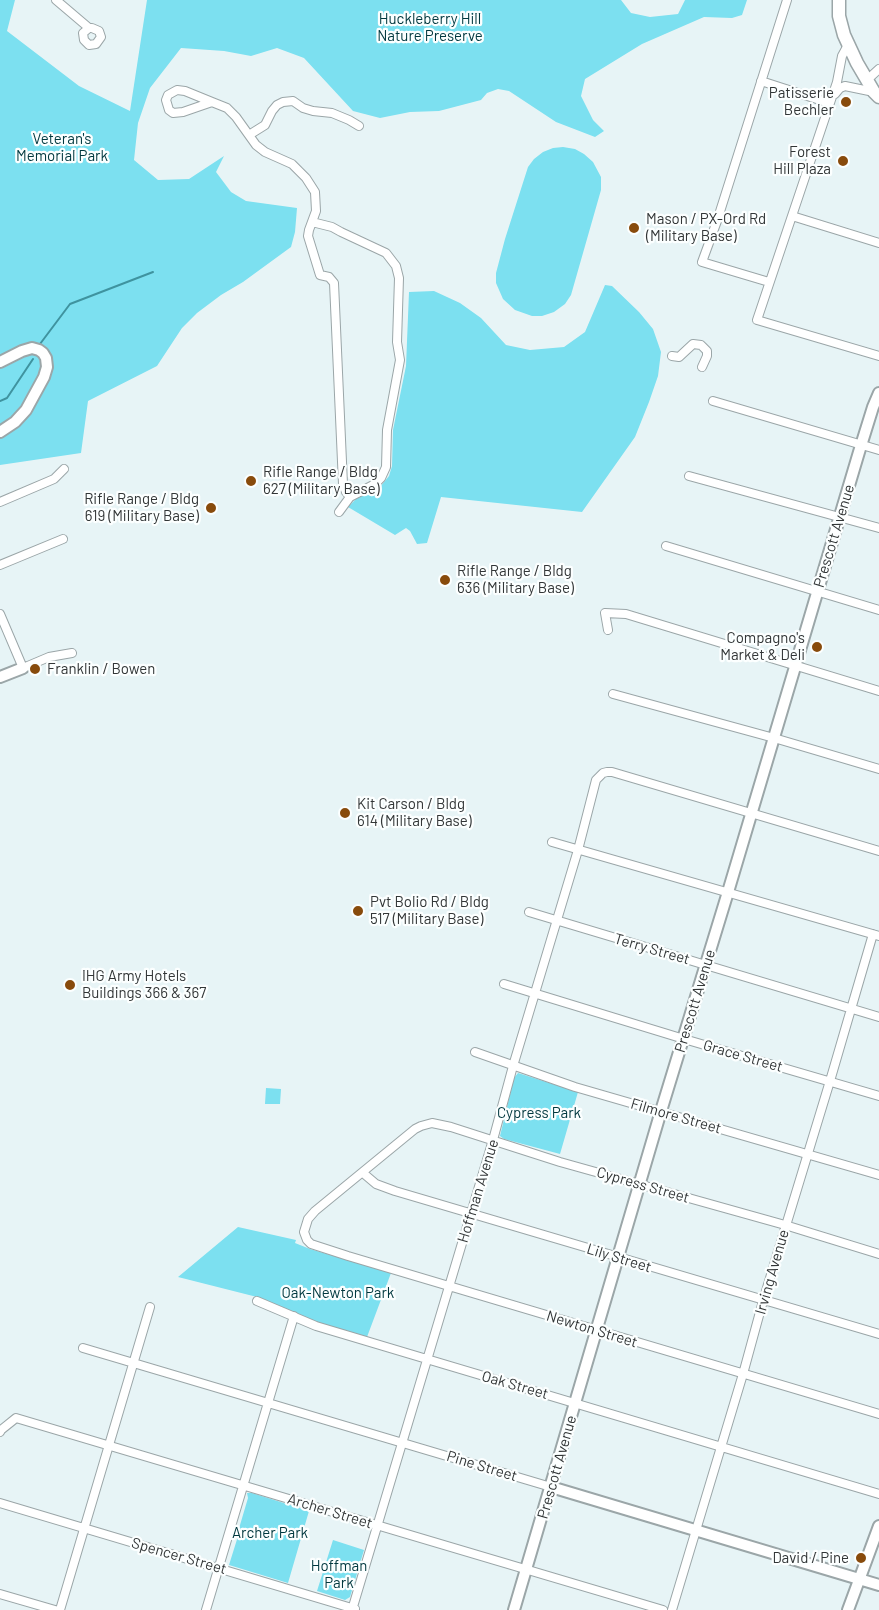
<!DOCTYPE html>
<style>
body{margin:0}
canvas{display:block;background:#e7f4f6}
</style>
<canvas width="879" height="1610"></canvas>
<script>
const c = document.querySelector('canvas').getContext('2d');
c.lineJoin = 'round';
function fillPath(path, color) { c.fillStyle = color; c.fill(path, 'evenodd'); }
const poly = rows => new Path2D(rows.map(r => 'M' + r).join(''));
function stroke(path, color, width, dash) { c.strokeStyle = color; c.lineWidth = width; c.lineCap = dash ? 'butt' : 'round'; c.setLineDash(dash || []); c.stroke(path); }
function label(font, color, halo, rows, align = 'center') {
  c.font = font + ' Barlow,sans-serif'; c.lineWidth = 4.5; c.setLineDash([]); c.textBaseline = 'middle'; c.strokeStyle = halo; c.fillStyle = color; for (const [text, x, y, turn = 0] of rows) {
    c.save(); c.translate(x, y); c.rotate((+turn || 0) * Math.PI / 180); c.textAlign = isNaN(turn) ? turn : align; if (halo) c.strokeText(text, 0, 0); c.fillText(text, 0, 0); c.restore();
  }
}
fillPath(poly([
 [0,0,15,0,7,31,79,86,130,111,147,0,621,0,631,13,650,17,678,14,685,0,747,0,742,15,732,18,704,17,642,44,585,79,581,96,593,120,604,131,595,137,556,122,509,91,498,89,487,93,481,100,439,111,410,112,380,118,353,111,304,58,277,48,251,56,224,51,181,48,150,88,138,123,134,160,158,180,189,179,224,156,216,172,231,192,246,201,297,208,295,232,291,247,243,282,221,295,197,313,182,328,157,366,88,401,81,453,0,465],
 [563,147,575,149,584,154,593,162,601,177,601,190,571,295,565,304,554,312,542,316,532,316,515,310,503,299,496,283,496,273,505,239,528,167,534,159,543,152,553,148],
 [605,285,612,286,639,312,653,329,661,352,658,376,649,402,635,437,582,512,441,497,427,543,417,544,410,531,406,528,395,535,348,507,356,499,380,487,389,476,392,466,393,430,406,366,409,292,434,291,460,303,481,318,506,345,530,350,564,347,585,332],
 [518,1073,578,1092,560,1154,504,1139,500,1136,514,1078],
 [266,1088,281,1089,280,1104,265,1104],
 [238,1227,296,1240,295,1243,310,1249,391,1273,367,1337,318,1323,257,1297,178,1277],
 [247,1493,252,1493,309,1511,288,1583,229,1565,239,1533,240,1525,248,1498],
 [333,1540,364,1550,350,1597,345,1600,317,1591]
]), '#7ce0f0');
stroke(poly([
 [40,344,70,304,153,272],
 [0,401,7,398,33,359]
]), '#3f939f', 2);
const street = poly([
 [56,0,89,28,92,28,99,31,101,37,96,44,89,45,84,40,83,33,89,28],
 [848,45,842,56,837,82,757,320,879,356],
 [867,80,879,69],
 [761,81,829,103],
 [835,94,840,88,845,86,874,92],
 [212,102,185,91,177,90,168,95,166,100,169,110,173,113,183,112,212,102,227,108,236,117,256,145,265,152,292,164,306,178,315,192,316,211,309,230,308,236,320,275,329,277,334,283,343,484,346,492,350,497],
 [249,135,265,125,272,111,277,105,283,102,293,101,303,108,313,111,332,113,349,120,359,126],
 [792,216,879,243],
 [312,222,332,227,341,232,386,253,396,266,399,278,397,342,400,360,387,430,386,467,381,478,375,484,350,497,339,512],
 [769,282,702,262,717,221,787,0],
 [672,356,679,357,693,344,701,345,707,351,707,356,702,367],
 [713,401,879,450],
 [689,476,879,528],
 [0,502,54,479,64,469],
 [666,546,879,610],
 [0,565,63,539],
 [0,614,23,668,49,657,72,653],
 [608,630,605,613,626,614,879,691],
 [613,694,774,738,879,769],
 [552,842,879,936],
 [529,912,879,1017],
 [504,984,684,1039,879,1096],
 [475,1052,575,1087,879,1175],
 [363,1173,376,1184,395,1191,879,1334],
 [879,1254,785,1225,560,1162,451,1127,432,1123,421,1126,415,1129,315,1211,308,1219,304,1232,307,1240,311,1244,348,1256,879,1414],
 [257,1301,316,1326,879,1494],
 [83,1348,551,1487],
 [0,1432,1,1430,16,1418,663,1610],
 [0,1503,355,1609],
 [0,1594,55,1610],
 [60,1610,150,1307],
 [206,1610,294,1316],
 [352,1610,493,1140,513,1066,578,850,596,780,603,773,607,772,612,772,879,851],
 [672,1610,743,1374,763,1301,830,1081,873,934]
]);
const secondary = poly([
 [0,362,22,351,32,348,39,350,43,353,46,358,47,367,44,377,26,410,15,422,0,432],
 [0,677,23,668],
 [551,1487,879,1585],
 [514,1610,661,1111,728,892,859,452,873,407,879,393],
 [848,1610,879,1526]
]);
const primary = poly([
 [839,0,839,16,844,35,857,63,874,92,879,97]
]);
stroke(street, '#9ba6a8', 10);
stroke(secondary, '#9ba6a8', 14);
stroke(primary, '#9ba6a8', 15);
stroke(street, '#fff', 8);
stroke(secondary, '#fff', 10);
stroke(primary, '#fff', 12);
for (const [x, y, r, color] of [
 [846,102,6,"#884b0c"],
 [843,161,6,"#884b0c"],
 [634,228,6,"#884b0c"],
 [251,481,6,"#884b0c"],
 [211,508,6,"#884b0c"],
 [445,580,6,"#884b0c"],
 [817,647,6,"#884b0c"],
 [35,669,6,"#884b0c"],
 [345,813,6,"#884b0c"],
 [358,911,6,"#884b0c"],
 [70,985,6,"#884b0c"],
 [861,1558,6,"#884b0c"]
]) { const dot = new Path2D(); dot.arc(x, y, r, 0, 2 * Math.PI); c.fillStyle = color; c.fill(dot); stroke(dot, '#fcffff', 2); }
label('15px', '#00383f', '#fcffff', [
 ["Huckleberry Hill",430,19],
 ["Nature Preserve",430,36],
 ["Veteran's",62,139],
 ["Memorial Park",62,156],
 ["Cypress Park",539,1113],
 ["Oak-Newton Park",338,1293],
 ["Archer Park",270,1533],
 ["Hoffman",339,1566],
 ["Park",339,1583]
]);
label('15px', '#323637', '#fcffff', [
 ["Patisserie",834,93,"right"],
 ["Bechler",834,110,"right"],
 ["Forest",831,152,"right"],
 ["Hill Plaza",831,169,"right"],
 ["Mason / PX-Ord Rd",646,219],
 ["(Military Base)",646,236],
 ["Rifle Range / Bldg",263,472],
 ["627 (Military Base)",263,489],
 ["Rifle Range / Bldg",199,499,"right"],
 ["619 (Military Base)",199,516,"right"],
 ["Rifle Range / Bldg",457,571],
 ["636 (Military Base)",457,588],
 ["Compagno's",805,638,"right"],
 ["Market & Deli",805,655,"right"],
 ["Franklin / Bowen",47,669],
 ["Kit Carson / Bldg",357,804],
 ["614 (Military Base)",357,821],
 ["Pvt Bolio Rd / Bldg",370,902],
 ["517 (Military Base)",370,919],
 ["IHG Army Hotels",82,976],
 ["Buildings 366 & 367",82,993],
 ["David / Pine",849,1558,"right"]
], 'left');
label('15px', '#323637', '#fcffff', [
 ["Prescott Avenue",834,536,-73],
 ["Terry Street",652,949,16],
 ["Prescott Avenue",695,1001,-73],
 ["Grace Street",743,1056,16],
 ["Filmore Street",676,1116,16],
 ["Cypress Street",643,1185,16],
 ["Hoffman Avenue",478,1191,-73],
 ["Lily Street",619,1258,17],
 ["Irving Avenue",772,1272,-74],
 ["Newton Street",592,1329,17],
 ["Oak Street",515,1385,16],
 ["Pine Street",482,1466,17],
 ["Prescott Avenue",557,1467,-74],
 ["Archer Street",330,1511,17],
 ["Spencer Street",179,1556,16]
]);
</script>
